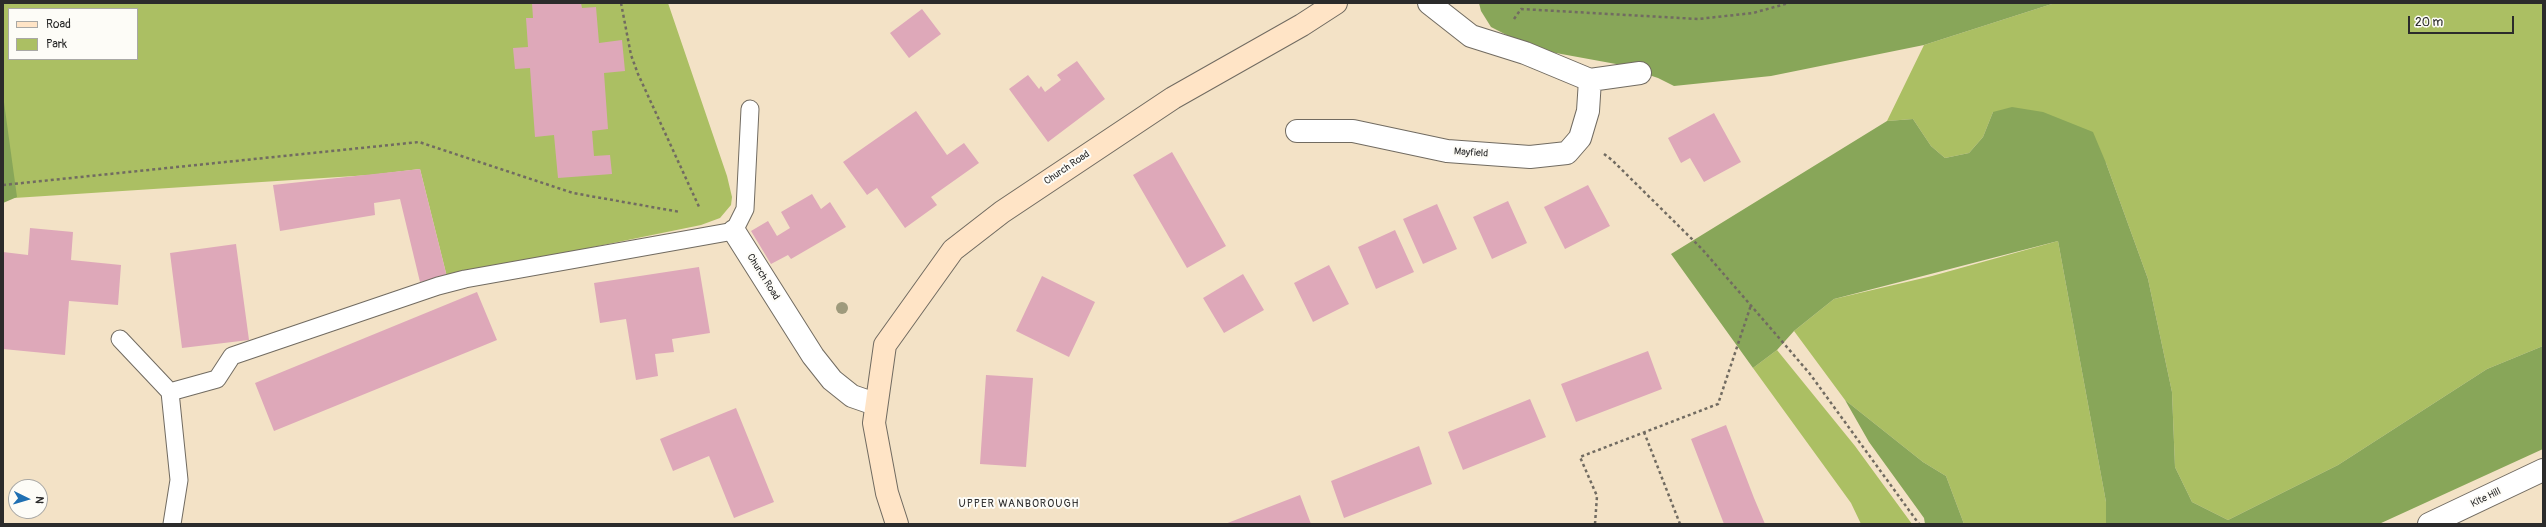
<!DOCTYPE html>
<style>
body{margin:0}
#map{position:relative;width:2546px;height:527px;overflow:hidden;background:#f3e2c6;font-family:Pangolin,sans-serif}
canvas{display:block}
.frame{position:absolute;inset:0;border:4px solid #2b2b2b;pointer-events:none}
.legend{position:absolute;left:8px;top:8px;width:130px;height:52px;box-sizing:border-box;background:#fdfcf7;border:1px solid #a9a8a5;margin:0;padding:5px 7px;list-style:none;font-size:12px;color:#2b2b2b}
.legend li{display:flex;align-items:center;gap:8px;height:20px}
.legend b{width:20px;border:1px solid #a9a8a5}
.north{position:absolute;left:8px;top:479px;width:40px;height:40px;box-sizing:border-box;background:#fdfcf7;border:1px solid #a9a8a5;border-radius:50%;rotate:95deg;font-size:11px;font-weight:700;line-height:16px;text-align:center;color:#2b2b2b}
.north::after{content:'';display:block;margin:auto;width:14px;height:18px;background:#1f6fb2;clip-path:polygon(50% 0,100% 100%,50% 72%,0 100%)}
.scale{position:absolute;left:2408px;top:16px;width:106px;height:18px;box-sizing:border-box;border:2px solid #2b2b2b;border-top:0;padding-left:5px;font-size:12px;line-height:14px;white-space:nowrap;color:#2b2b2b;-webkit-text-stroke:3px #fdfcf7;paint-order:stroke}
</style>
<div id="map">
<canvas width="2546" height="527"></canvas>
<div class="frame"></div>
<ul class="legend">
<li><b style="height:5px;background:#ffe4c6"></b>Road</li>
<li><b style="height:11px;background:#abbf63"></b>Park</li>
</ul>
<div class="north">N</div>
<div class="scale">20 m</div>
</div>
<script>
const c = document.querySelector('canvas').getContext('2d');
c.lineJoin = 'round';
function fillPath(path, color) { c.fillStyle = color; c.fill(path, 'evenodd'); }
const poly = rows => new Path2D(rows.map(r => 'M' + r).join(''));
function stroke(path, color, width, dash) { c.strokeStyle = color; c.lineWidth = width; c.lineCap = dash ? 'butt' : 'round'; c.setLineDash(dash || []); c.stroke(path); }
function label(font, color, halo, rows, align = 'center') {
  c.font = font + ' Pangolin,sans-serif'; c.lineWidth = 4; c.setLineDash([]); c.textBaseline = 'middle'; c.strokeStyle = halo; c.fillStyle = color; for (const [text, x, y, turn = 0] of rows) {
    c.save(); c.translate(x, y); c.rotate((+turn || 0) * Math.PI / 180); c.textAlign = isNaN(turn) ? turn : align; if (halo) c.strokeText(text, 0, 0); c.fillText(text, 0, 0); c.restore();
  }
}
fillPath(poly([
 [3,3,668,3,727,176,732,197,731,205,720,218,701,225,447,277,420,169,370,175,14,198,3,106],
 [9,9,137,9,137,59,9,59],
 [2055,3,2543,3,2543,346,2487,369,2338,465,2228,520,2192,502,2175,467,2172,392,2148,279,2106,163,1993,112,1983,137,1969,153,1945,158,1931,146,1913,119,1887,121,1924,45],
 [2058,241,2106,502,2106,524,1964,524,1946,476,1923,462,1845,400,1794,331,1834,299,1932,276],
 [1777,350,1855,446,1912,524,1861,524,1851,503,1753,368]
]), '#abbf63');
fillPath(poly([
 [1479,3,2055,3,1924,45,1771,76,1674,86,1658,78,1616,64,1534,49,1491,27,1481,11],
 [3,95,17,197,3,203],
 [2012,107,2043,112,2093,132,2106,163,2148,279,2172,392,2175,467,2192,502,2228,520,2338,465,2487,369,2543,346,2543,449,2379,524,2106,524,2106,502,2058,241,1834,299,1794,331,1777,350,1753,368,1671,254,1887,121,1913,119,1931,146,1945,158,1969,153,1983,137,1993,112],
 [1845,400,1923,462,1946,476,1964,524,1925,524,1924,518,1869,442]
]), '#88a659');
fillPath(poly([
 [532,3,581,3,582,8,596,7,599,43,622,40,625,71,604,73,608,129,592,131,594,156,610,155,612,174,558,178,554,135,535,137,530,68,515,69,513,48,528,47,526,18,533,18],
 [922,9,941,34,909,58,890,33],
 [1077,61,1105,99,1048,142,1009,89,1028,75,1039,89,1041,86,1045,92,1061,80,1057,75],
 [916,111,947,155,964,143,979,163,931,197,937,205,905,228,877,188,867,195,843,162],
 [1714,113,1741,162,1704,182,1690,158,1681,163,1668,138],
 [1172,152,1226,246,1187,268,1133,175],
 [420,169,447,277,420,282,400,199,374,203,375,215,280,231,273,185],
 [1588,185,1610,226,1565,249,1544,207],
 [812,194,821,209,830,202,846,227,791,259,788,255,771,264,751,231,768,221,777,236,790,228,781,212],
 [1508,201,1527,243,1492,259,1473,217],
 [1437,204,1457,249,1423,264,1403,219],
 [30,228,73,232,71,260,121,265,118,305,69,301,65,355,3,349,3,252,28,255],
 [1395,230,1414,272,1376,289,1358,247],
 [236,244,249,340,182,348,170,253],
 [1329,265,1349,304,1313,322,1294,283],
 [699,267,710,333,672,339,674,352,655,354,658,376,636,380,626,319,600,323,594,283],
 [1243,274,1264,310,1224,333,1203,298],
 [1042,276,1095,302,1069,357,1016,331],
 [477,292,497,340,274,431,255,383],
 [1648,351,1662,389,1576,422,1561,384],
 [986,375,1033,378,1026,467,980,464],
 [1530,399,1546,437,1463,470,1448,432],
 [736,408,774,502,734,518,709,456,673,471,660,439],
 [1726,425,1754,498,1765,524,1724,524,1691,439],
 [1419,446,1432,484,1344,518,1331,481],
 [1300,495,1311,524,1225,524]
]), '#dea8b9');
const lane = poly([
 [120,339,170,392,217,379,232,356,438,286,465,279,734,231,745,209,750,109],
 [170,392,179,480,172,524]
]);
const street = poly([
 [1429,3,1471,36,1525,53,1590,80,1640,73],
 [1297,131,1353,131,1447,151,1530,157,1567,153,1580,138,1588,111,1590,80],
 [734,231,813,356,832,380,852,396,875,404],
 [2429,524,2543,470]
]);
const secondary = poly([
 [897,524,887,493,874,423,885,345,953,250,1002,212,1173,98,1302,25,1336,3]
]);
stroke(lane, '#716b61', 19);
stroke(street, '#716b61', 24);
stroke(secondary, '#716b61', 24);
stroke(poly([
 [621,3,631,55,638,74,700,209],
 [1514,19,1521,9,1698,19,1753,13,1789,3],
 [1604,154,1612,160,1702,249,1786,346,1810,374,1919,524],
 [3,185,419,142,573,193,680,212],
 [1644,432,1680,524],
 [1595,524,1597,496,1580,457,1718,404,1751,305]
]), '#716b61', 2.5, [3, 3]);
stroke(lane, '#fff', 17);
stroke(street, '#fff', 22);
stroke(secondary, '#ffe4c6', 22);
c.fillStyle = '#9e9a7c';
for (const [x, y] of [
 [842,308]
]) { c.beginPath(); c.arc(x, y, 6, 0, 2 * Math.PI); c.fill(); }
label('10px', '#2b2b2b', '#fdfcf7', [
 ["Mayfield",1471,153,4],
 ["Church Road",1067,168,-34],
 ["Church Road",763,277,58],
 ["Kite Hill",2486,498,-26]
]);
c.letterSpacing = '1px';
label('11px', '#2b2b2b', '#fdfcf7', [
 ["UPPER WANBOROUGH",1019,504]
]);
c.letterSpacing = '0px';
</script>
